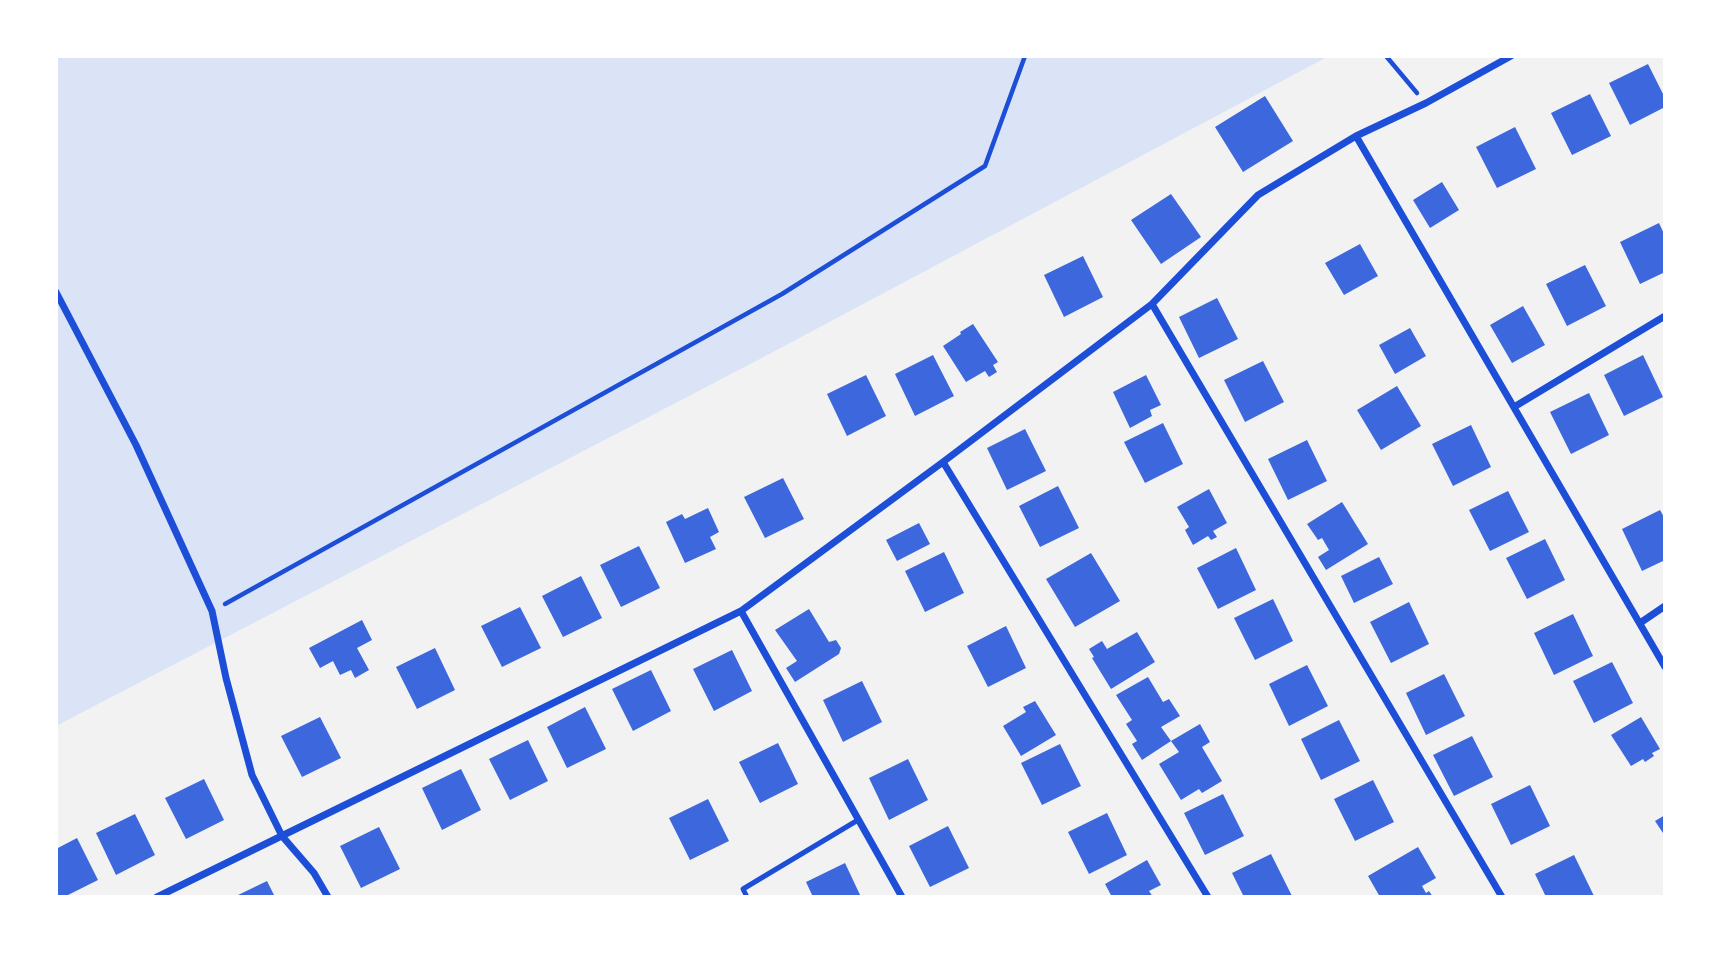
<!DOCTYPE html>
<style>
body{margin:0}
#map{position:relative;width:1721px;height:953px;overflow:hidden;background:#f2f2f2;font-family:Overpass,sans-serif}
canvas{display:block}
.frame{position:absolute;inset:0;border:58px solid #fff;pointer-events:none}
</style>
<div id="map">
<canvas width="1721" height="953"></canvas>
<div class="frame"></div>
</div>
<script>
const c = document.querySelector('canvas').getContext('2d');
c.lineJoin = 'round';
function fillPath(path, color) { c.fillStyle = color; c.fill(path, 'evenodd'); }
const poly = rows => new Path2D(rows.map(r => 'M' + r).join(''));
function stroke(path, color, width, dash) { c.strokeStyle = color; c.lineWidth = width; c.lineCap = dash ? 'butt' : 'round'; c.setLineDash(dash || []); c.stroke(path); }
fillPath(poly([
 [56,56,1329,56,758,360,56,726]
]), '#dbe4f7');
fillPath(poly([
 [1648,64,1665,98,1665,107,1630,125,1609,83],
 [1590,94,1611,136,1572,155,1551,113],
 [1265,96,1293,141,1243,172,1215,127],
 [1515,127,1536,169,1497,188,1476,147],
 [1442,182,1459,210,1430,228,1413,200],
 [1171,194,1201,237,1161,264,1131,220],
 [1659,223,1665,236,1665,272,1640,284,1620,242],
 [1360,244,1378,276,1344,295,1325,263],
 [1083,256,1103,297,1064,317,1044,275],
 [1585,265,1606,306,1567,326,1546,284],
 [1217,298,1238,339,1199,358,1179,317],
 [1523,306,1545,345,1512,363,1490,325],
 [973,324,998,362,993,365,997,372,989,377,985,371,966,382,943,346,961,334,960,332],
 [1410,328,1426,356,1395,374,1379,345],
 [933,355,954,396,915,416,895,374],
 [1643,355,1663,397,1624,416,1604,375],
 [1263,361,1284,402,1245,422,1224,380],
 [866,375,886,416,847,436,827,394],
 [1146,375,1161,405,1150,410,1152,416,1130,428,1113,392],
 [1397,386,1421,426,1381,450,1357,410],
 [1589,393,1609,435,1571,454,1550,412],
 [1163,423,1183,464,1145,483,1124,442],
 [1471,425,1491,467,1453,486,1432,444],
 [1025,429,1046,471,1007,490,987,448],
 [1307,440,1327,481,1288,500,1268,459],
 [783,478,804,519,765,538,744,497],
 [1058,486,1079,528,1040,547,1019,506],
 [1209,489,1227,523,1213,531,1217,537,1211,540,1208,536,1193,545,1185,530,1189,527,1177,507],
 [1508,491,1529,532,1490,551,1469,510],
 [1342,502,1368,544,1326,570,1318,557,1329,550,1322,538,1318,540,1307,524],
 [708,508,719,532,710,537,716,549,685,563,666,522,682,514,685,519],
 [1660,510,1665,519,1665,560,1642,571,1622,529],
 [919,523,930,544,897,561,886,540],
 [1545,539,1565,580,1527,599,1506,558],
 [639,546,660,588,621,607,600,565],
 [1236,548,1256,590,1218,609,1197,568],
 [944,552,964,593,925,612,905,571],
 [1091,553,1120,601,1075,627,1046,579],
 [1379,557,1393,584,1354,603,1341,576],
 [581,576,602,618,563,637,542,596],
 [1273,599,1293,641,1255,660,1234,618],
 [1409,602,1429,644,1391,663,1370,622],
 [520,607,541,648,502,667,481,626],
 [809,609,829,642,836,640,841,648,839,654,795,682,786,668,797,661,775,630],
 [1573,614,1593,656,1554,675,1534,633],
 [362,620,372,640,357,648,369,670,355,678,351,670,340,675,333,661,320,668,309,648],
 [1006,626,1026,668,988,687,967,646],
 [1137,632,1155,662,1111,689,1092,658,1094,657,1089,649,1102,641,1107,649],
 [435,648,455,690,417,709,396,667],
 [732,650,752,691,714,711,693,669],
 [1612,662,1633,703,1594,723,1573,681],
 [1307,665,1328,706,1289,726,1269,684],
 [651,670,671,711,633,731,612,689],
 [1444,674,1465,716,1426,735,1406,693],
 [1148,677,1163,702,1169,699,1180,716,1161,727,1171,741,1142,760,1132,744,1137,741,1126,724,1132,720,1116,695],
 [862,681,882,722,843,742,823,700],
 [1035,701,1056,735,1021,756,1003,726,1026,712,1023,707],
 [585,707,606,749,567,768,547,727],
 [320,717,341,758,302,777,281,736],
 [1641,717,1660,749,1652,753,1654,756,1645,762,1643,759,1631,766,1611,735],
 [1339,720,1360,761,1321,780,1301,739],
 [1200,724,1210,742,1202,747,1222,781,1202,793,1199,789,1181,800,1159,764,1179,752,1171,741],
 [1472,736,1493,777,1454,796,1433,755],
 [528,740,548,781,510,800,489,759],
 [778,743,798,784,760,803,739,762],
 [1060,744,1081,786,1042,805,1021,763],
 [908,759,928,800,889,820,869,778],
 [461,769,481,810,442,830,422,788],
 [204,779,224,820,186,839,165,798],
 [1373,780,1394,822,1355,841,1334,799],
 [1530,785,1550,826,1511,845,1491,804],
 [1223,794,1244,836,1205,855,1184,813],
 [708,799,729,841,690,860,669,818],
 [1107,813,1127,855,1089,874,1068,832],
 [135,814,155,855,116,875,96,833],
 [1665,815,1665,836,1655,821],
 [948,826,969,868,930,887,909,846],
 [379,827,400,869,361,888,340,846],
 [77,838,98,880,64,897,58,897,56,893,56,849],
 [1418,847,1436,878,1422,886,1426,893,1429,891,1433,897,1380,897,1368,876],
 [1271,854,1292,896,1289,897,1244,897,1232,873],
 [1574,855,1594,896,1546,897,1535,874],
 [1147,860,1161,885,1149,891,1153,897,1112,897,1105,884],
 [845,863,861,897,813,897,806,882],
 [267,881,275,897,234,897]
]), '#3d67dc');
stroke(poly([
 [1386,56,1417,93],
 [225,604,782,294,985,166,1025,56]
]), '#1d4ed8', 4.5);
stroke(poly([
 [747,897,743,889,858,820]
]), '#1d4ed8', 5);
stroke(poly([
 [1356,136,1665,667],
 [56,292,136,445,212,611,226,678,252,775,282,836,314,873,328,897],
 [1152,304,1502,897],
 [1514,407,1665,316],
 [943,462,1208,897],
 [741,611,902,897],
 [1640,623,1665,606],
 [157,897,741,611,943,462,1152,304,1258,195,1356,136,1426,103,1511,56]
]), '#1d4ed8', 7);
</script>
